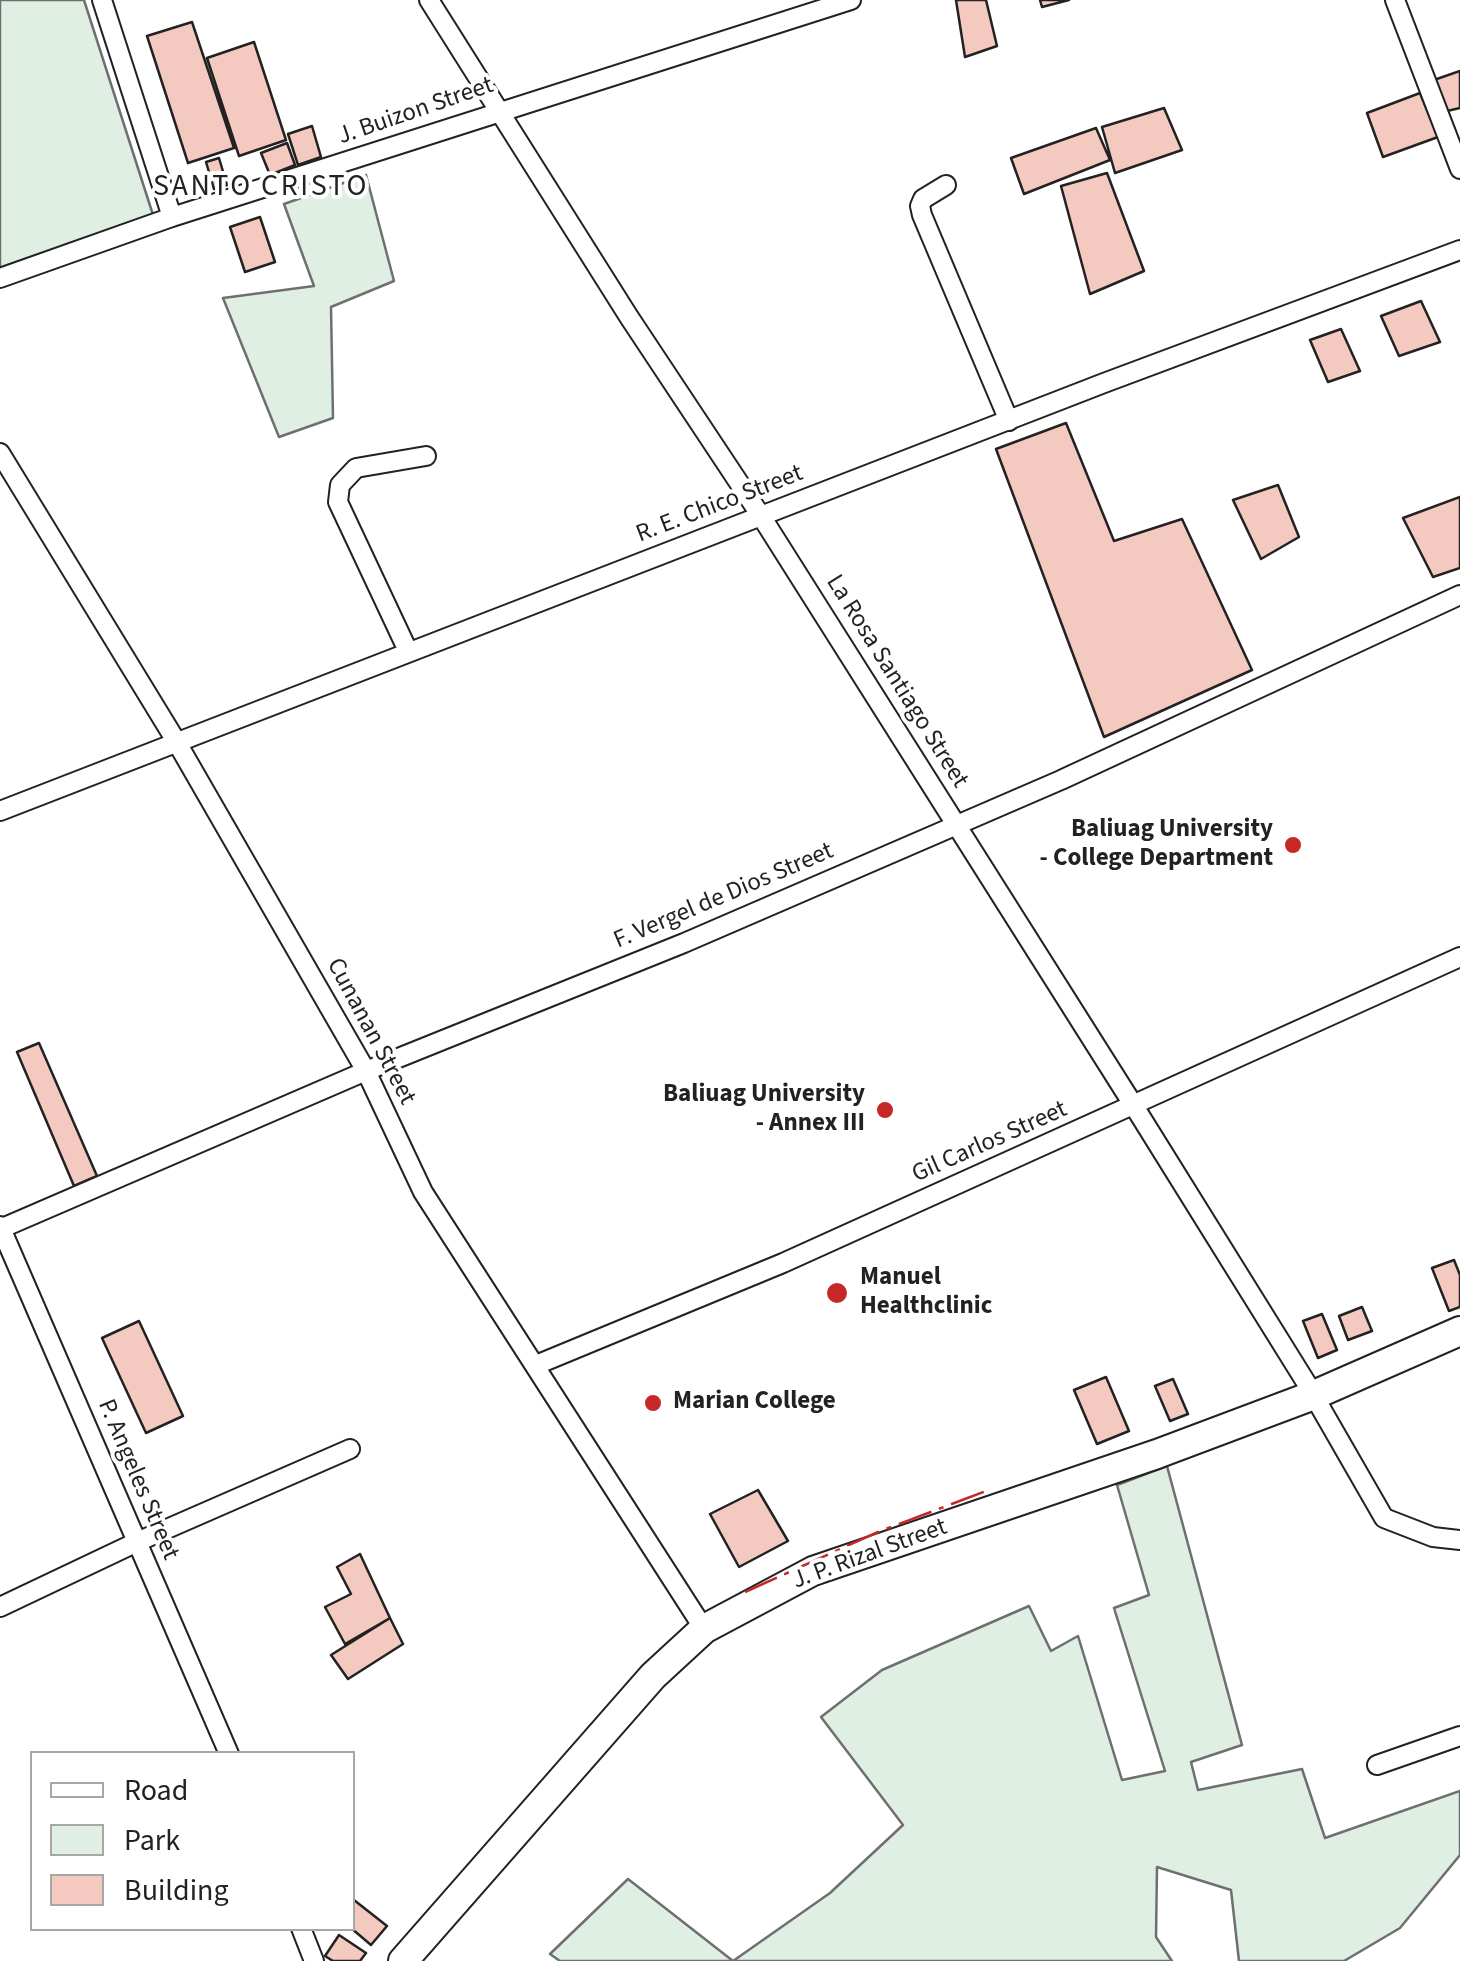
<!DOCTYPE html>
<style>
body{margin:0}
#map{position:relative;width:1460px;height:1961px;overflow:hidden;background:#fff;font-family:"Source Sans 3",sans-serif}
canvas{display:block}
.legend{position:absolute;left:30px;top:1751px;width:325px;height:180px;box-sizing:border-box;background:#fff;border:2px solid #a7a7a7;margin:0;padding:12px 18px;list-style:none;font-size:30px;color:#222}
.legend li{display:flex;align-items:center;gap:20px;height:50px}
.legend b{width:50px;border:2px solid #a7a7a7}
</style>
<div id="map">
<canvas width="1460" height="1961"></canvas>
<ul class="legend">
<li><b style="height:12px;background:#fff"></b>Road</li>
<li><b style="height:28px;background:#e0efe3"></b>Park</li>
<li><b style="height:28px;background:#f3c9c0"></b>Building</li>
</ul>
</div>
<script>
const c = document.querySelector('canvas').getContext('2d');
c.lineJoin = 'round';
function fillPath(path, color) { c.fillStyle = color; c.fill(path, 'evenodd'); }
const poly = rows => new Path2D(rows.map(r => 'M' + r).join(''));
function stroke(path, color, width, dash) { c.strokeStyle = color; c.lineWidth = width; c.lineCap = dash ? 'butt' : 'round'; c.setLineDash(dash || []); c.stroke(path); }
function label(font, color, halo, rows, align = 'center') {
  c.font = font + ' "Source Sans 3",sans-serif'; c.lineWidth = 8; c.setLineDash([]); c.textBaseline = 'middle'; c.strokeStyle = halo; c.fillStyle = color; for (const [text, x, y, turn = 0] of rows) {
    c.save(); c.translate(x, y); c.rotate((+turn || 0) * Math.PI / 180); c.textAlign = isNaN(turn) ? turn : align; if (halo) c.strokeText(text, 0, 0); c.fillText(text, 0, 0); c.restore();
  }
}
const green = poly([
 [0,0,84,0,154,218,0,271,0,0],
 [366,175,394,281,331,307,333,418,279,437,223,298,314,286,284,204,366,175],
 [1167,1466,1242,1745,1191,1762,1198,1790,1302,1769,1325,1838,1460,1791,1460,1855,1400,1928,1344,1961,1239,1961,1231,1890,1157,1867,1156,1937,1172,1961,560,1961,550,1954,628,1879,733,1961,830,1893,903,1825,821,1717,882,1670,1029,1606,1051,1651,1078,1636,1122,1780,1165,1771,1114,1608,1149,1595,1117,1485,1167,1466]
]);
fillPath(green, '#e0efe3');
stroke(green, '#6f6f6f', 2.5);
const building = poly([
 [956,0,986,0,997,46,965,57,956,0],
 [1040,0,1069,0,1042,7,1040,0],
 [192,22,234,148,188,163,147,36,192,22],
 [254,42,286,140,239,156,207,58,254,42],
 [1460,71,1460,108,1443,112,1431,81,1460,71],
 [1420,93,1438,137,1383,157,1367,113,1420,93],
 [1164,108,1182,150,1115,173,1102,127,1164,108],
 [312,126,321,157,298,165,288,134,312,126],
 [1096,128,1110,160,1024,194,1011,158,1096,128],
 [287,143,295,165,270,175,261,153,287,143],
 [219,158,227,185,214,189,206,162,219,158],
 [1107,173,1144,271,1090,294,1061,186,1107,173],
 [260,217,275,262,245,272,230,227,260,217],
 [1421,301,1440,342,1399,356,1381,316,1421,301],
 [1341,329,1360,371,1328,382,1310,340,1341,329],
 [1066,423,1114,541,1182,519,1252,670,1104,737,996,449,1066,423],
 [1278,485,1299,537,1261,559,1233,500,1278,485],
 [1460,497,1460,568,1433,577,1403,518,1460,497],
 [39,1043,97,1176,74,1186,17,1052,39,1043],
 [1454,1260,1460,1275,1460,1307,1449,1311,1432,1268,1454,1260],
 [1362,1307,1372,1331,1348,1340,1339,1316,1362,1307],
 [1322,1314,1337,1350,1318,1358,1303,1321,1322,1314],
 [139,1321,183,1416,146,1433,102,1338,139,1321],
 [1106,1377,1129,1431,1097,1444,1074,1390,1106,1377],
 [1173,1379,1188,1414,1170,1421,1155,1386,1173,1379],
 [758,1490,788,1541,739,1567,710,1514,758,1490],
 [360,1554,390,1618,345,1644,325,1607,351,1594,337,1567,360,1554],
 [390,1618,403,1644,348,1679,331,1655,390,1618],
 [354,1900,387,1926,371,1945,351,1928,354,1900],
 [339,1935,366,1953,360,1961,333,1961,325,1956,339,1935]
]);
fillPath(building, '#f3c9c0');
stroke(building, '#222', 2.5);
const street = poly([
 [102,0,172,217],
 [429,0,629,317,761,516,1134,1106,1307,1384,1384,1518,1433,1537,1460,1540],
 [1395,0,1460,169],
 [946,185,923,199,920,206,922,215,1009,421],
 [0,278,172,217,851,0],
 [0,453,176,741,366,1071,423,1192,704,1629],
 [408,651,338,502,340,485,356,468,426,456],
 [0,811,1104,383,1460,250],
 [0,1226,229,1754],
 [0,1229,366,1071,684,943,1061,780,1460,595],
 [536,1365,783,1263,1460,957],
 [0,1607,137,1542,350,1449],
 [1377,1765,1460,1736],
 [301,1928,314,1961]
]);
const primary = poly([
 [403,1961,653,1676,704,1629,813,1571,1157,1454,1314,1395,1460,1331]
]);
stroke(street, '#222', 22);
stroke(primary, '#222', 32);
stroke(street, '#fff', 18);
stroke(primary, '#fff', 28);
stroke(poly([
 [745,1592,878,1532,986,1491]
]), '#c62828', 2.5, [35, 8, 5, 8]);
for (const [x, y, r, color] of [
 [1293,845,10,"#c62828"],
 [885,1110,10,"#c62828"],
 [837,1293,12,"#c62828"],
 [653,1403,10,"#c62828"]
]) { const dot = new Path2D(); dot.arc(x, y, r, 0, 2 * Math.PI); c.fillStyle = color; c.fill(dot); stroke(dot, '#fff', 4); }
label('25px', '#222', '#fff', [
 ["J. Buizon Street",416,112,-19],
 ["R. E. Chico Street",720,505,-21],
 ["La Rosa Santiago Street",896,682,58],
 ["F. Vergel de Dios Street",724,897,-23],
 ["Cunanan Street",370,1032,62],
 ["Gil Carlos Street",990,1143,-24],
 ["P. Angeles Street",137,1480,67],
 ["J. P. Rizal Street",870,1555,-20]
]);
label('bold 25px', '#222', '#fff', [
 ["Baliuag University",1273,831],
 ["- College Department",1273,860],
 ["Baliuag University",865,1096],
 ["- Annex III",865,1125],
 ["Manuel",860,1279,"left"],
 ["Healthclinic",860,1308,"left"],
 ["Marian College",673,1403,"left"]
], 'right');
c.letterSpacing = '2.5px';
label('30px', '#222', '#fff', [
 ["SANTO CRISTO",261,188]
]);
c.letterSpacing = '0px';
</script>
